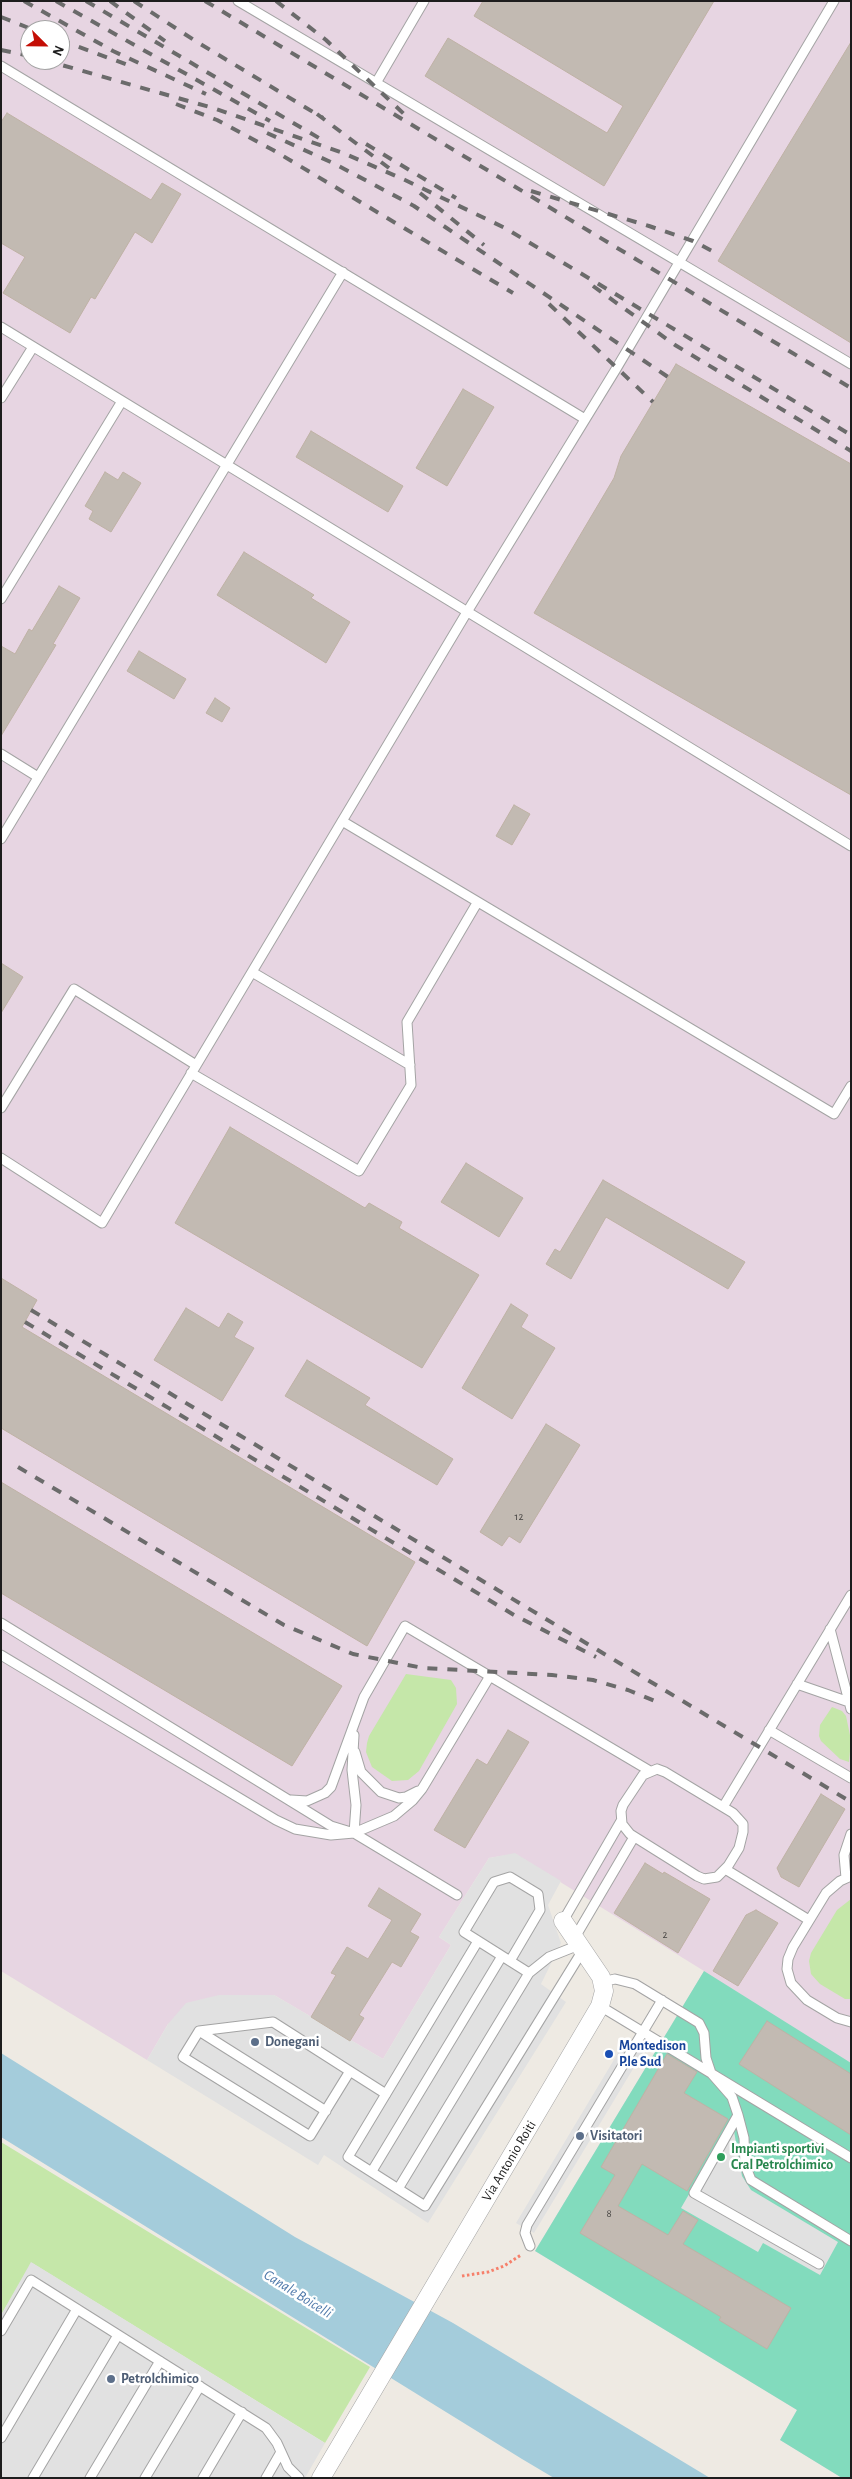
<!DOCTYPE html>
<style>
body{margin:0}
#map{position:relative;width:852px;height:2479px;overflow:hidden;background:#eeeae3;font-family:"Alegreya Sans",sans-serif}
canvas{display:block}
.frame{position:absolute;inset:0;border:2px solid #1d1d1d;pointer-events:none}
.north{position:absolute;left:20px;top:20px;width:50px;height:50px;box-sizing:border-box;background:#fff;border:1px solid #a5a5a5;border-radius:50%;rotate:113deg;font-size:14px;font-weight:700;line-height:20px;text-align:center;color:#1d1d1d}
.north::after{content:'';display:block;margin:auto;width:18px;height:22px;background:#c40e05;clip-path:polygon(50% 0,100% 100%,50% 72%,0 100%)}
</style>
<div id="map">
<canvas width="852" height="2479"></canvas>
<div class="frame"></div>
<div class="north">N</div>
</div>
<script>
const c = document.querySelector('canvas').getContext('2d');
c.lineJoin = 'round';
function fillPath(path, color) { c.fillStyle = color; c.fill(path, 'evenodd'); }
const poly = rows => new Path2D(rows.map(r => 'M' + r).join(''));
function stroke(path, color, width, dash) { c.strokeStyle = color; c.lineWidth = width; c.lineCap = dash ? 'butt' : 'round'; c.setLineDash(dash || []); c.stroke(path); }
function label(font, color, halo, rows, align = 'center') {
  c.font = font + ' "Alegreya Sans",sans-serif'; c.lineWidth = 5; c.setLineDash([]); c.textBaseline = 'middle'; c.strokeStyle = halo; c.fillStyle = color; for (const [text, x, y, turn = 0] of rows) {
    c.save(); c.translate(x, y); c.rotate((+turn || 0) * Math.PI / 180); c.textAlign = isNaN(turn) ? turn : align; if (halo) c.strokeText(text, 0, 0); c.fillText(text, 0, 0); c.restore();
  }
}
fillPath(poly([
 [1,1,851,1,851,2478,842,2478,780,2440,797,2410,535,2251,704,1971,515,1854,489,1858,439,1937,451,1945,383,2059,274,1995,168,2024,147,2060,1,1971],
 [30,30,60,30,60,60,30,60]
]), '#e7d5e2');
fillPath(poly([
 [406,1674,451,1680,456,1688,457,1704,419,1771,408,1780,392,1781,372,1767,366,1752,367,1743,369,1736],
 [832,1707,842,1711,846,1716,851,1740,849,1762,840,1759,821,1741,819,1736,820,1725],
 [851,1899,851,1999,845,1999,820,1984,811,1974,809,1961,811,1953,837,1910],
 [1,2142,370,2367,325,2443,32,2263,1,2315]
]), '#c5e7a9');
fillPath(poly([
 [704,1971,851,2063,851,2478,842,2478,780,2440,797,2410,535,2251]
]), '#82dbbd');
fillPath(poly([
 [515,1853,561,1881,548,1905,561,1943,541,1984,566,2002,428,2223,324,2155,318,2165,147,2060,168,2024,186,2003,219,1995,274,1995,383,2059,451,1945,439,1937,489,1858],
 [627,2038,645,2049,534,2233,516,2223],
 [732,2120,742,2176,751,2190,838,2242,820,2275,763,2243,758,2252,681,2208],
 [31,2262,325,2443,305,2478,1,2478,1,2315]
]), '#e1e1e1');
fillPath(poly([
 [1,2053,295,2237,453,2323,710,2478,554,2478,522,2459,1,2137]
]), '#a4ccdb');
const building = poly([
 [483,1,714,1,604,186,425,76,448,38,607,133,623,106,474,16,483,1],
 [851,42,851,343,718,261,851,42],
 [7,113,151,200,162,183,181,194,152,243,135,232,95,299,91,297,70,333,3,293,25,257,1,243,1,122,7,113],
 [676,364,851,464,851,795,534,613,614,478,621,456,676,364],
 [463,389,494,407,447,486,416,468,463,389],
 [311,431,403,486,388,512,296,457,311,431],
 [105,472,118,480,123,472,141,483,111,532,89,519,93,511,85,506,105,472],
 [244,552,314,595,311,598,350,622,326,663,217,595,244,552],
 [59,586,80,598,53,644,56,645,1,736,1,646,15,654,29,629,32,631,59,586],
 [139,651,186,679,174,699,127,671,139,651],
 [215,698,230,708,222,722,206,713,215,698],
 [514,805,530,814,512,845,496,836,514,805],
 [1,963,23,977,1,1013,1,963],
 [230,1127,365,1208,369,1203,402,1222,399,1228,479,1275,422,1368,175,1223,230,1127],
 [466,1163,523,1198,499,1237,441,1202,466,1163],
 [603,1180,745,1262,728,1289,606,1217,571,1279,546,1264,555,1249,560,1252,603,1180],
 [1,1278,37,1300,22,1327,415,1562,367,1646,1,1428,1,1278],
 [511,1304,528,1315,521,1327,555,1348,512,1419,462,1388,511,1304],
 [186,1308,219,1328,228,1313,243,1322,234,1337,254,1348,222,1401,154,1360,186,1308],
 [307,1360,370,1398,365,1405,453,1459,437,1485,285,1396,307,1360],
 [546,1424,580,1445,520,1543,509,1536,502,1546,480,1532,546,1424],
 [1,1482,342,1686,292,1766,1,1593,1,1482],
 [508,1730,529,1742,465,1848,434,1830,477,1759,487,1765,508,1730],
 [821,1794,845,1809,799,1887,781,1877,777,1868,821,1794],
 [645,1863,663,1874,664,1872,710,1899,678,1953,614,1913,645,1863],
 [379,1888,421,1914,410,1932,419,1937,401,1967,392,1962,359,2015,364,2018,350,2041,311,2017,336,1975,331,1973,347,1947,368,1959,392,1920,368,1906,379,1888],
 [756,1910,778,1923,738,1986,713,1971,746,1915,756,1910],
 [767,2021,851,2074,851,2135,739,2064,767,2021],
 [667,2054,697,2072,684,2093,728,2119,687,2191,642,2164,618,2206,668,2235,683,2211,698,2220,683,2244,791,2308,767,2349,719,2320,721,2317,580,2233,615,2175,601,2167,667,2054]
]);
fillPath(building, '#c2bab2');
stroke(building, '#bfb2a5', 1);
const service = poly([
 [238,1,851,364],
 [1,66,585,419],
 [376,83,424,1],
 [1,327,851,846],
 [1,398,33,347],
 [1,599,122,401],
 [1,754,38,777],
 [342,821,834,1114,851,1086],
 [1,839,343,272],
 [252,972,410,1065],
 [191,1073,359,1171,411,1085,407,1022,477,903],
 [1,1108,74,989,196,1065],
 [1,1158,102,1223,467,612,616,369,834,1],
 [1,1623,331,1826,354,1833,457,1895],
 [830,1629,851,1709],
 [1,1655,276,1820,295,1829,331,1835,354,1833,394,1816,413,1800,422,1789,490,1676],
 [797,1684,849,1702],
 [769,1730,851,1778],
 [354,1735,352,1770,356,1805,354,1833],
 [355,1752,361,1772,381,1792,399,1798,406,1797,418,1791],
 [657,1769,665,1772,733,1813,743,1824,743,1832,739,1848,728,1866,717,1877,704,1879,697,1876,630,1834,622,1824,621,1811,623,1805,643,1775,657,1769],
 [291,1800,307,1801,325,1793,331,1787,364,1697,405,1626,650,1771],
 [723,1807,851,1595],
 [725,1869,809,1920],
 [851,1876,840,1881,826,1893,793,1947,788,1959,787,1969,791,1983,807,2000,837,2018,851,2022],
 [846,1878,844,1855,851,1834],
 [563,1921,621,1821],
 [574,1939,634,1837],
 [478,1941,348,2157,425,2206,583,1950],
 [529,1973,549,1957,579,1945],
 [602,1982,615,1979,635,1984,699,2023,704,2033,706,2058,711,2073,732,2097,738,2115,744,2138,745,2165,751,2180,851,2241],
 [600,2006,851,2158],
 [199,2031,326,2111],
 [350,2071,310,2136,183,2057,199,2031,273,2022,345,2068,386,2094],
 [738,2115,694,2193,819,2264],
 [372,2171,502,1956],
 [398,2189,529,1973,464,1932,494,1882,510,1877,538,1894,540,1910,510,1961],
 [530,2246,525,2233,527,2225,662,2000],
 [1,2331,31,2280,266,2428,277,2443,288,2467,299,2478],
 [1,2438,77,2309],
 [33,2478,118,2335],
 [90,2478,160,2361],
 [145,2478,200,2386],
 [203,2478,242,2412],
 [266,2478,281,2452]
]);
const minor = poly([
 [321,2478,600,2006,604,1991,601,1977,563,1921]
]);
stroke(service, '#a4a4a4', 11);
stroke(minor, '#a4a4a4', 19);
stroke(poly([
 [462,2276,488,2272,504,2266,521,2255]
]), '#f6806b', 3, [2.5, 2.5]);
stroke(service, '#fff', 9);
stroke(minor, '#fff', 18);
stroke(poly([
 [24,1,113,51,206,94],
 [56,1,270,121],
 [86,1,324,141],
 [110,1,165,41],
 [134,1,197,42,323,118],
 [205,1,851,388],
 [276,1,326,40,405,115],
 [1,17,34,30],
 [60,40,128,65],
 [1,50,30,56],
 [44,60,213,108,343,153,405,180,505,228,851,435],
 [176,104,217,120,273,150,513,293],
 [317,114,389,168],
 [267,133,335,164,414,206,668,377],
 [366,144,456,198],
 [531,191,649,226,693,241,718,254],
 [420,193,484,245],
 [593,286,675,345,851,451],
 [549,304,653,402],
 [31,1310,851,1802],
 [25,1322,514,1615,596,1657],
 [18,1467,284,1625,353,1654,423,1668,552,1675,593,1680,628,1690,662,1704]
]), '#6b6b6b', 4, [10, 10]);
for (const [x, y, r, color] of [
 [255,2042,5,"#5c6f8a"],
 [609,2054,5,"#1a4fb4"],
 [580,2136,5,"#5c6f8a"],
 [721,2157,5,"#2e9e5b"],
 [111,2379,5,"#5c6f8a"]
]) { const dot = new Path2D(); dot.arc(x, y, r, 0, 2 * Math.PI); c.fillStyle = color; c.fill(dot); stroke(dot, '#fff', 2); }
label('11px', '#464442', null, [
 ["12",519,1517],
 ["2",665,1935],
 ["8",609,2214]
]);
label('bold 14px', '#4e5e75', '#fff', [
 ["Donegani",265,2042],
 ["Visitatori",590,2136],
 ["Petrolchimico",121,2379]
], 'left');
label('bold 14px', '#164399', '#fff', [
 ["Montedison",619,2046],
 ["P.le Sud",619,2062]
], 'left');
label('bold 14px', '#27864d', '#fff', [
 ["Impianti sportivi",731,2149],
 ["Cral Petrolchimico",731,2165]
], 'left');
label('14px', '#1d1d1d', '#fff', [
 ["Via Antonio Roiti",509,2161,-59]
]);
label('italic 15px', '#4c77a9', '#fff', [
 ["Canale Boicelli",298,2294,32]
]);
</script>
